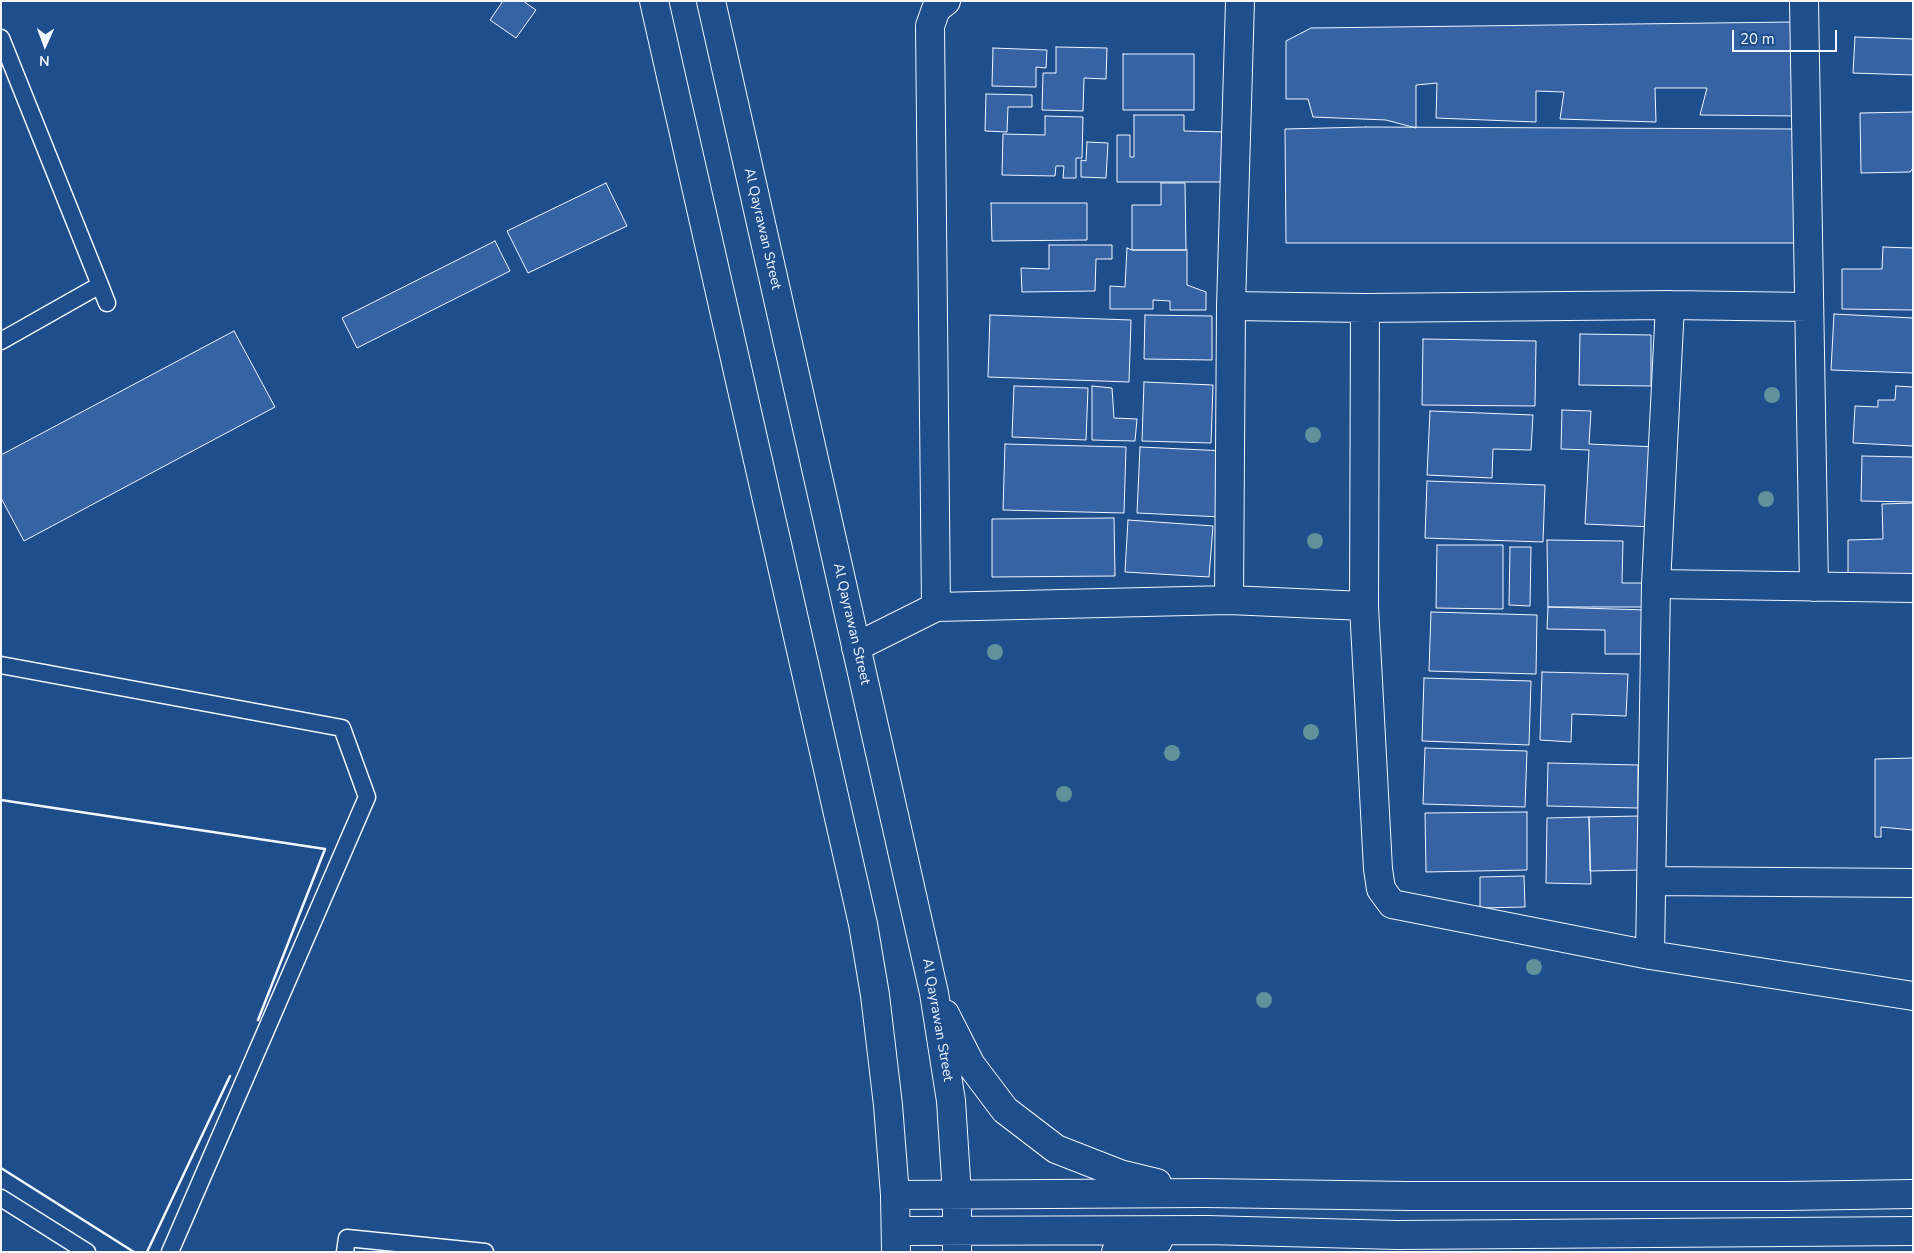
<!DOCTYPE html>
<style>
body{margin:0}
#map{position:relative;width:1914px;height:1253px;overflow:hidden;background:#1f4e8c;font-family:"Nunito Sans",sans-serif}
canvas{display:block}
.frame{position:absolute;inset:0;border:2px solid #f2f6ff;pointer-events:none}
.north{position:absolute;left:20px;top:20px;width:50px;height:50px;-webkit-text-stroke:4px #1f4e8c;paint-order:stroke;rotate:182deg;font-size:14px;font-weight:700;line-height:20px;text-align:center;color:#f2f6ff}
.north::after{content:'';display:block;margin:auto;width:18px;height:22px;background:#f2f6ff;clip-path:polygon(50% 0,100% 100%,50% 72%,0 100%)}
.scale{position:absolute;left:1732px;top:30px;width:105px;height:22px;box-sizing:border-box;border:2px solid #f2f6ff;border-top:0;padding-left:6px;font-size:15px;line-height:18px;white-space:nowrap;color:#f2f6ff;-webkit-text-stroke:4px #1f4e8c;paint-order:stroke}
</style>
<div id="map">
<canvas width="1914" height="1253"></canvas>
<div class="frame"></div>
<div class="north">N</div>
<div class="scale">20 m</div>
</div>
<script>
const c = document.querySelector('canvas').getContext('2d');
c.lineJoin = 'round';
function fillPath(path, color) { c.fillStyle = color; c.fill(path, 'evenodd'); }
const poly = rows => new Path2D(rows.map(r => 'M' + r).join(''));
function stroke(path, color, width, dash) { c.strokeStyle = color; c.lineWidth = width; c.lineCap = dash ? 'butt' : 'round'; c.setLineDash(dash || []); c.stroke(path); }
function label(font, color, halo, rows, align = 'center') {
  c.font = font + ' "Nunito Sans",sans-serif'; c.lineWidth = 4; c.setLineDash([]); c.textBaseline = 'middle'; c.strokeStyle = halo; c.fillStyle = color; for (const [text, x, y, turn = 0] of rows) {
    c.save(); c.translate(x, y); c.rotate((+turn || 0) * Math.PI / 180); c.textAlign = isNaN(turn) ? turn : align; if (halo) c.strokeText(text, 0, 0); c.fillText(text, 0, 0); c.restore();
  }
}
const building = poly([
 [503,1,523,1,536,10,516,38,490,20,503,1],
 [1794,22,1799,116,1700,115,1707,88,1655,88,1656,122,1560,119,1564,92,1536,91,1536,122,1436,118,1437,83,1416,85,1416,128,1386,120,1313,117,1308,99,1286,99,1286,41,1311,28,1794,22],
 [1855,37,1913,39,1913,75,1853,73,1855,37],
 [1056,47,1107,48,1106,79,1084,78,1083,111,1042,110,1043,73,1056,73,1056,47],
 [993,48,1047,50,1046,68,1036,67,1036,87,992,86,993,48],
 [1123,54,1194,54,1194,110,1123,110,1123,54],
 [986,94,1032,95,1032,107,1008,107,1007,132,985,131,986,94],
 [1913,112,1913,168,1910,172,1861,173,1860,113,1913,112],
 [1134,115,1184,115,1184,131,1227,132,1227,182,1117,182,1117,135,1130,135,1130,157,1134,157,1134,115],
 [1045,116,1083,117,1082,158,1076,158,1076,178,1063,178,1064,166,1056,166,1055,176,1002,175,1003,134,1045,135,1045,116],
 [1366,127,1795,129,1794,243,1286,243,1285,129,1366,127],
 [1087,142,1108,143,1106,178,1081,177,1081,160,1086,161,1087,142],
 [606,183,627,226,528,273,507,231,606,183],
 [1161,183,1185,183,1186,250,1132,250,1132,205,1161,205,1161,183],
 [991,203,1087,203,1087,240,992,241,991,203],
 [495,241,510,271,357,348,342,318,495,241],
 [1049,245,1112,245,1112,259,1096,259,1095,291,1022,292,1021,268,1049,269,1049,245],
 [1883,247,1913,248,1913,310,1842,309,1842,269,1882,269,1883,247],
 [1127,248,1132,250,1186,250,1187,249,1187,285,1206,292,1206,310,1170,310,1170,301,1153,300,1153,309,1110,309,1110,286,1125,287,1127,248],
 [1834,314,1913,318,1913,373,1831,370,1834,314],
 [990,315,1131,320,1129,382,988,377,990,315],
 [1145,315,1212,316,1212,360,1144,359,1145,315],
 [234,331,275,407,24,541,1,498,1,455,234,331],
 [1580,334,1651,335,1651,386,1579,385,1580,334],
 [1423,339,1536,341,1535,406,1422,405,1423,339],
 [1144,382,1213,385,1211,443,1142,441,1144,382],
 [1014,386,1088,388,1086,440,1012,437,1014,386],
 [1092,386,1112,388,1114,418,1137,419,1135,441,1092,440,1092,386],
 [1896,386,1913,387,1913,446,1853,443,1855,406,1878,407,1878,400,1895,400,1896,386],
 [1562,410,1591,411,1589,444,1657,447,1654,527,1585,524,1589,450,1561,449,1562,410],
 [1430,411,1533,415,1531,450,1493,449,1492,478,1427,475,1430,411],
 [1005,444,1126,447,1124,513,1003,510,1005,444],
 [1140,447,1226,451,1222,517,1137,513,1140,447],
 [1862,456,1913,457,1913,502,1861,501,1862,456],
 [1427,481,1545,485,1543,542,1425,538,1427,481],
 [1913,503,1913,574,1848,575,1848,540,1883,539,1882,504,1913,503],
 [1114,518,1115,576,992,577,992,519,1114,518],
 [1128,520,1213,526,1209,577,1125,572,1128,520],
 [1547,540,1623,541,1622,583,1644,583,1643,607,1548,607,1547,540],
 [1437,545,1503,545,1503,609,1436,608,1437,545],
 [1510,547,1531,547,1530,606,1509,605,1510,547],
 [1548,607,1646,610,1645,654,1605,654,1605,630,1547,629,1548,607],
 [1431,612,1537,615,1536,674,1429,671,1431,612],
 [1542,672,1628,674,1626,716,1572,714,1571,742,1540,740,1542,672],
 [1424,678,1531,681,1529,745,1422,741,1424,678],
 [1425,748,1527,751,1525,807,1423,804,1425,748],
 [1913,758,1913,830,1881,827,1881,837,1875,837,1875,759,1913,758],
 [1548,763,1638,765,1638,808,1547,806,1548,763],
 [1527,812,1527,870,1426,872,1425,813,1527,812],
 [1640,816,1641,870,1590,871,1589,817,1640,816],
 [1589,817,1591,884,1546,883,1547,818,1589,817],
 [1524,876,1525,907,1480,908,1480,877,1524,876]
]);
fillPath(building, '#3563a3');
stroke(building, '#f2f6ff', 1);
const lane = poly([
 [1,38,100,285,1,341],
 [100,285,107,303],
 [1,665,342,728,367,797,170,1252],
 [1,1198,87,1252],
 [345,1252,347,1238,485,1252]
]);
const street = poly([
 [1804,1,1814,587],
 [1231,306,1365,308,1670,305,1808,307],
 [1365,308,1364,606,1378,869,1381,889,1392,904,1650,955,1913,996],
 [1656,584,1913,588],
 [1229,600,1231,306,1240,1],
 [936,607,930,26,936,9,946,1],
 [856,647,936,607,1229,600,1364,606],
 [1652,881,1913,883],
 [1650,955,1656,584,1670,305]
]);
const secondary = poly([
 [654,1,863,924,875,995,888,1105,895,1195,896,1252],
 [711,1,934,993,951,1101,957,1195,957,1252],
 [945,1014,971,1065,1005,1110,1056,1149,1120,1174,1157,1183],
 [895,1195,1204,1193,1409,1196,1787,1196,1913,1194],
 [896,1231,1207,1230,1397,1235,1913,1231],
 [1116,1252,1127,1247,1158,1241]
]);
stroke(lane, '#f2f6ff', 19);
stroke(street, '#f2f6ff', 30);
stroke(secondary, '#f2f6ff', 30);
stroke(lane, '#1f4e8c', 16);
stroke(street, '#1f4e8c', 28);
stroke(secondary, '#1f4e8c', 28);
stroke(poly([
 [1,800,325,849,258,1020],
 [1,1168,134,1252],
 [147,1252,230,1076]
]), '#f2f6ff', 2.5);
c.fillStyle = '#61919a';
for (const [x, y] of [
 [1772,395],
 [1313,435],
 [1766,499],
 [1315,541],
 [995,652],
 [1311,732],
 [1172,753],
 [1064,794],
 [1534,967],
 [1264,1000]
]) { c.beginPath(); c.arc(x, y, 8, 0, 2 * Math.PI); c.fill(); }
label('14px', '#f2f6ff', '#1f4e8c', [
 ["Al Qayrawan Street",762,229,77],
 ["Al Qayrawan Street",851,624,77],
 ["Al Qayrawan Street",937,1020,80]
]);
</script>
